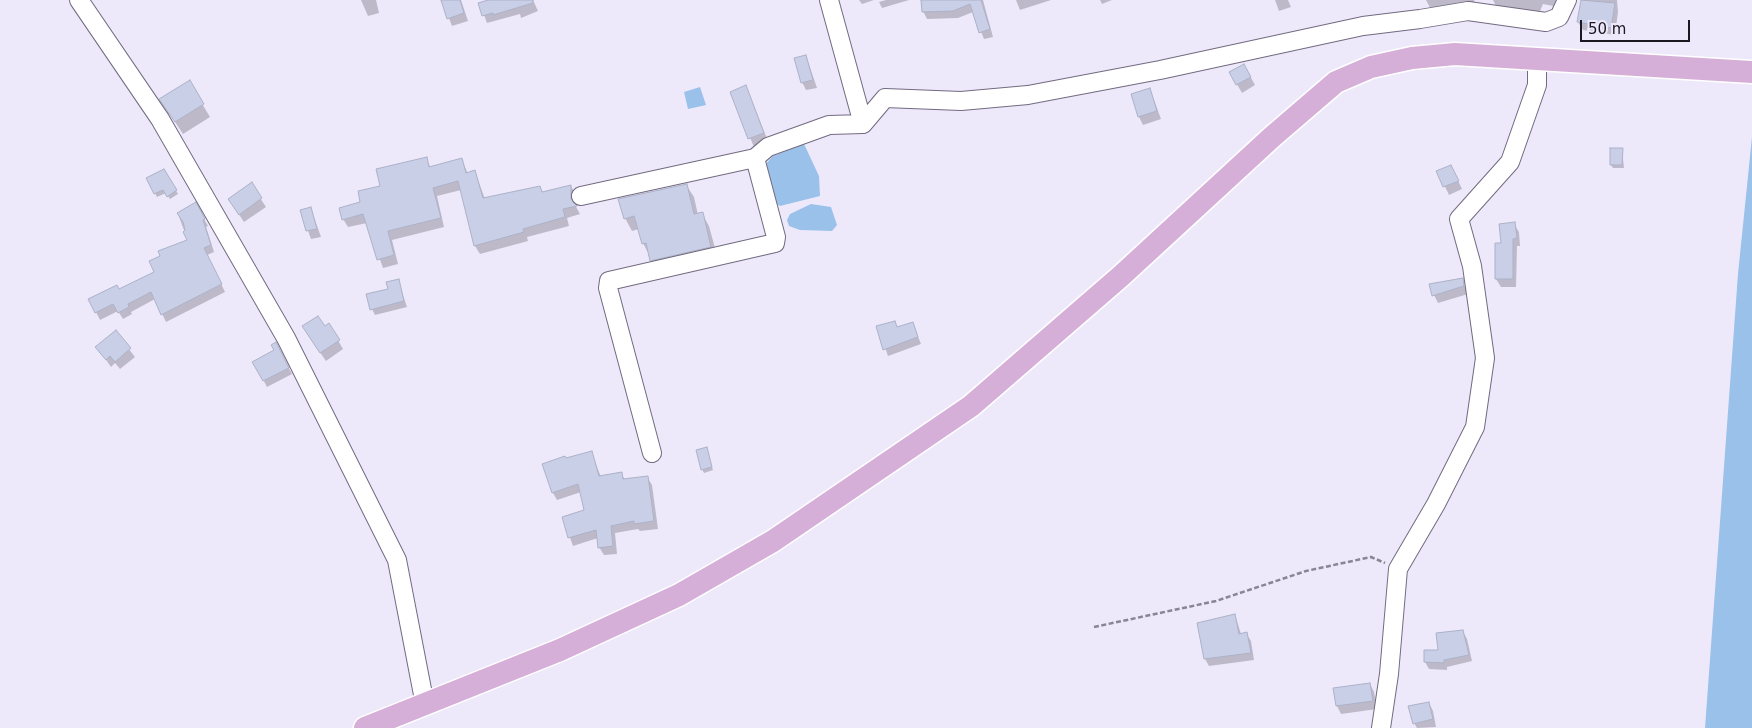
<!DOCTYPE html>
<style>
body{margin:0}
#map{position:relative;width:1752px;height:728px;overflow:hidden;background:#eee8fb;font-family:"DejaVu Sans",sans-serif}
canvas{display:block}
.scale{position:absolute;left:1580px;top:20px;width:110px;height:22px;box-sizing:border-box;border:2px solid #1b1821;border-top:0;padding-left:6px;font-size:15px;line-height:18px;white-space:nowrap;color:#1b1821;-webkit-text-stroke:4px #eee8fb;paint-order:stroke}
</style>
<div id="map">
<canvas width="1752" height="728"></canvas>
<div class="scale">50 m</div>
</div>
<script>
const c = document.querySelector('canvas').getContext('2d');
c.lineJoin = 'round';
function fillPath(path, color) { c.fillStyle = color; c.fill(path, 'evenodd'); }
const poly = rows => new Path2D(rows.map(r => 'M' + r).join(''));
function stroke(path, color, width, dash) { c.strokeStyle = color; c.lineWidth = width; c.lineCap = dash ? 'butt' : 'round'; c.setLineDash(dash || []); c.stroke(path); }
fillPath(poly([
 [700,87,706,105,688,109,684,92],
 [1752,137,1752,728,1705,728,1738,274],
 [804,144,819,176,820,196,780,206,775,203,763,167,773,156],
 [811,204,831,207,837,225,832,231,800,230,789,226,787,220,790,214]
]), '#9ac1e9');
fillPath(poly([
 [361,0,376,0,379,13,368,16],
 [442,0,461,0,468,21,452,26],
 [492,0,533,0,538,11,521,18,520,14,487,23,480,4],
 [859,0,874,0,862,4],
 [886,0,909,0,882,8,879,2],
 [923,0,983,0,993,37,984,39,973,12,958,18,927,19,923,11],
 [1016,0,1051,0,1020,10],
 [1100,0,1112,0,1102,4],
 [1275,0,1288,0,1291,7,1279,11],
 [1426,0,1474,0,1477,11,1434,15],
 [1493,0,1563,0,1559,7,1543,4,1538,16,1497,8],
 [1582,0,1617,0,1618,12,1615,35,1583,30,1578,22],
 [806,56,817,88,806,90,802,82],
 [1244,65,1255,85,1242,93,1230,72],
 [189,82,210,117,183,134,168,111],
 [746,87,768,141,754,147,731,92],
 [1150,89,1161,119,1143,125,1139,117],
 [1622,150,1624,168,1613,168,1611,165],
 [426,159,431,168,462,160,468,174,475,172,485,199,540,187,543,193,571,186,575,194,575,205,580,214,567,218,569,226,527,237,528,241,480,254,475,246,461,190,437,196,444,227,392,240,398,264,383,268,367,223,348,227,343,219,382,187],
 [164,170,178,194,170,199,166,193,157,197,147,178],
 [1438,172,1455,174,1462,189,1449,195],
 [251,184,266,207,244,222,234,207],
 [686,185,694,197,698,215,702,214,709,226,718,259,658,272,643,243,639,229,632,231,625,218],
 [195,204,208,226,206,227,214,252,207,255,225,292,166,322,155,299,131,312,132,314,123,319,118,311,100,320,90,300,119,291,156,272,188,241,178,214],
 [311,209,321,237,311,239,301,211],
 [1514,224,1519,232,1520,246,1517,246,1516,287,1501,287,1496,279,1502,245],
 [1462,280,1468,294,1438,303,1434,295],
 [398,281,407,307,375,315,372,309],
 [913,324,921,344,888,356,878,327,898,328],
 [329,325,343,349,326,361,308,335],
 [115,331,135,357,120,369,115,363,111,367,97,347],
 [279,350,292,374,267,387,254,362],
 [707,449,713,470,704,473,702,469],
 [591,452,601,477,621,473,625,480,647,477,652,485,658,529,640,531,638,529,615,533,617,554,604,555,599,547,598,538,573,546,563,518,585,511,581,492,557,500,553,493,565,459],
 [1235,615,1241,634,1246,633,1251,641,1254,660,1209,666,1205,659],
 [1463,632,1467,639,1472,661,1447,667,1447,670,1429,669,1425,662,1425,651,1440,651],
 [1370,684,1374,692,1377,709,1341,714,1337,706,1334,689],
 [1429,703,1433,711,1436,727,1417,728,1414,723]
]), '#0003');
const building = poly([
 [441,0,460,0,464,13,447,19,441,0],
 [488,0,533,0,533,3,493,15,493,13,482,16,478,3,488,0],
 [921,0,981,0,990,29,979,33,970,4,953,11,922,12,921,0],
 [1581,0,1615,3,1611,28,1577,22,1581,0],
 [806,55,813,80,801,83,794,58,806,55],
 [1244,64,1251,77,1236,85,1229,72,1244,64],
 [190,80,204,104,175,122,159,99,190,80],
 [746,85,764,133,748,139,730,92,746,85],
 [1150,88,1157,111,1138,117,1131,94,1150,88],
 [1610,148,1623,148,1622,165,1610,165,1610,148],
 [427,157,429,167,462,158,466,173,475,170,483,198,540,186,542,192,571,185,571,199,577,206,563,209,565,217,523,229,524,232,474,246,458,181,433,188,441,218,388,231,394,255,377,260,363,214,342,220,339,208,360,202,358,191,380,186,376,169,427,157],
 [1451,165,1459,181,1443,187,1436,171,1451,165],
 [164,169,177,190,167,197,163,190,154,194,146,178,164,169],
 [252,182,262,198,239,215,228,199,252,182],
 [687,184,694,214,703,212,711,247,650,261,646,243,642,244,634,216,624,219,618,199,687,184],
 [196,202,205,219,203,220,211,245,204,248,222,284,161,315,151,292,128,304,129,307,118,313,113,304,95,313,88,299,117,285,119,289,154,272,149,261,160,256,158,251,187,240,183,232,185,230,183,222,177,213,196,202],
 [311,207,317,229,306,231,300,210,311,207],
 [1515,222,1517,238,1513,239,1513,279,1495,279,1495,243,1501,243,1499,224,1515,222],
 [1463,278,1464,286,1432,296,1429,284,1463,278],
 [399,279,404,301,370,310,366,294,388,289,386,282,399,279],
 [318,316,325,326,329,323,340,340,320,353,302,326,318,316],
 [895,321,897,327,913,322,918,337,883,350,876,326,895,321],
 [116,330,131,348,115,362,110,356,106,360,95,347,116,330],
 [276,342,289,368,263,381,252,362,274,350,271,345,276,342],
 [707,447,712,467,701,470,696,450,707,447],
 [592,451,599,476,622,472,623,479,648,476,654,521,634,524,634,521,611,526,613,546,598,548,596,530,568,538,562,517,584,510,578,484,552,493,542,464,565,456,566,458,592,451],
 [1235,614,1239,634,1247,632,1251,653,1204,659,1197,623,1235,614],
 [1463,630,1469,655,1444,660,1444,663,1424,662,1424,650,1438,650,1436,633,1463,630],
 [1370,683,1373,701,1336,706,1333,688,1370,683],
 [1429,702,1433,719,1413,724,1408,706,1429,702]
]);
fillPath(building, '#c9cfe6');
stroke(building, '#abb1c8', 1);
const minor = poly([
 [79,0,160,119,286,338,397,560,425,705],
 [829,0,863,124],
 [581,196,755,158,768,147,829,125,863,124,885,98,961,101,1028,95,1160,70,1363,26,1420,19,1468,11,1546,22,1559,17,1567,0],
 [652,453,608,288,609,281,775,243,776,237,755,158],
 [1381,728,1389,674,1398,569,1436,504,1475,427,1485,358,1472,266,1459,219,1510,162,1537,85,1537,58]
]);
const major = poly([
 [365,728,560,650,679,595,773,541,971,406,1121,276,1272,137,1336,82,1371,67,1412,58,1455,54,1752,72]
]);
stroke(minor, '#726b80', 20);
stroke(major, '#fff', 25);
stroke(poly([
 [1094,627,1216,601,1306,571,1371,557,1385,563]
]), '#898593', 2.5, [5, 2.5]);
stroke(minor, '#fff', 18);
stroke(major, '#d6afd9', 22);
</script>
